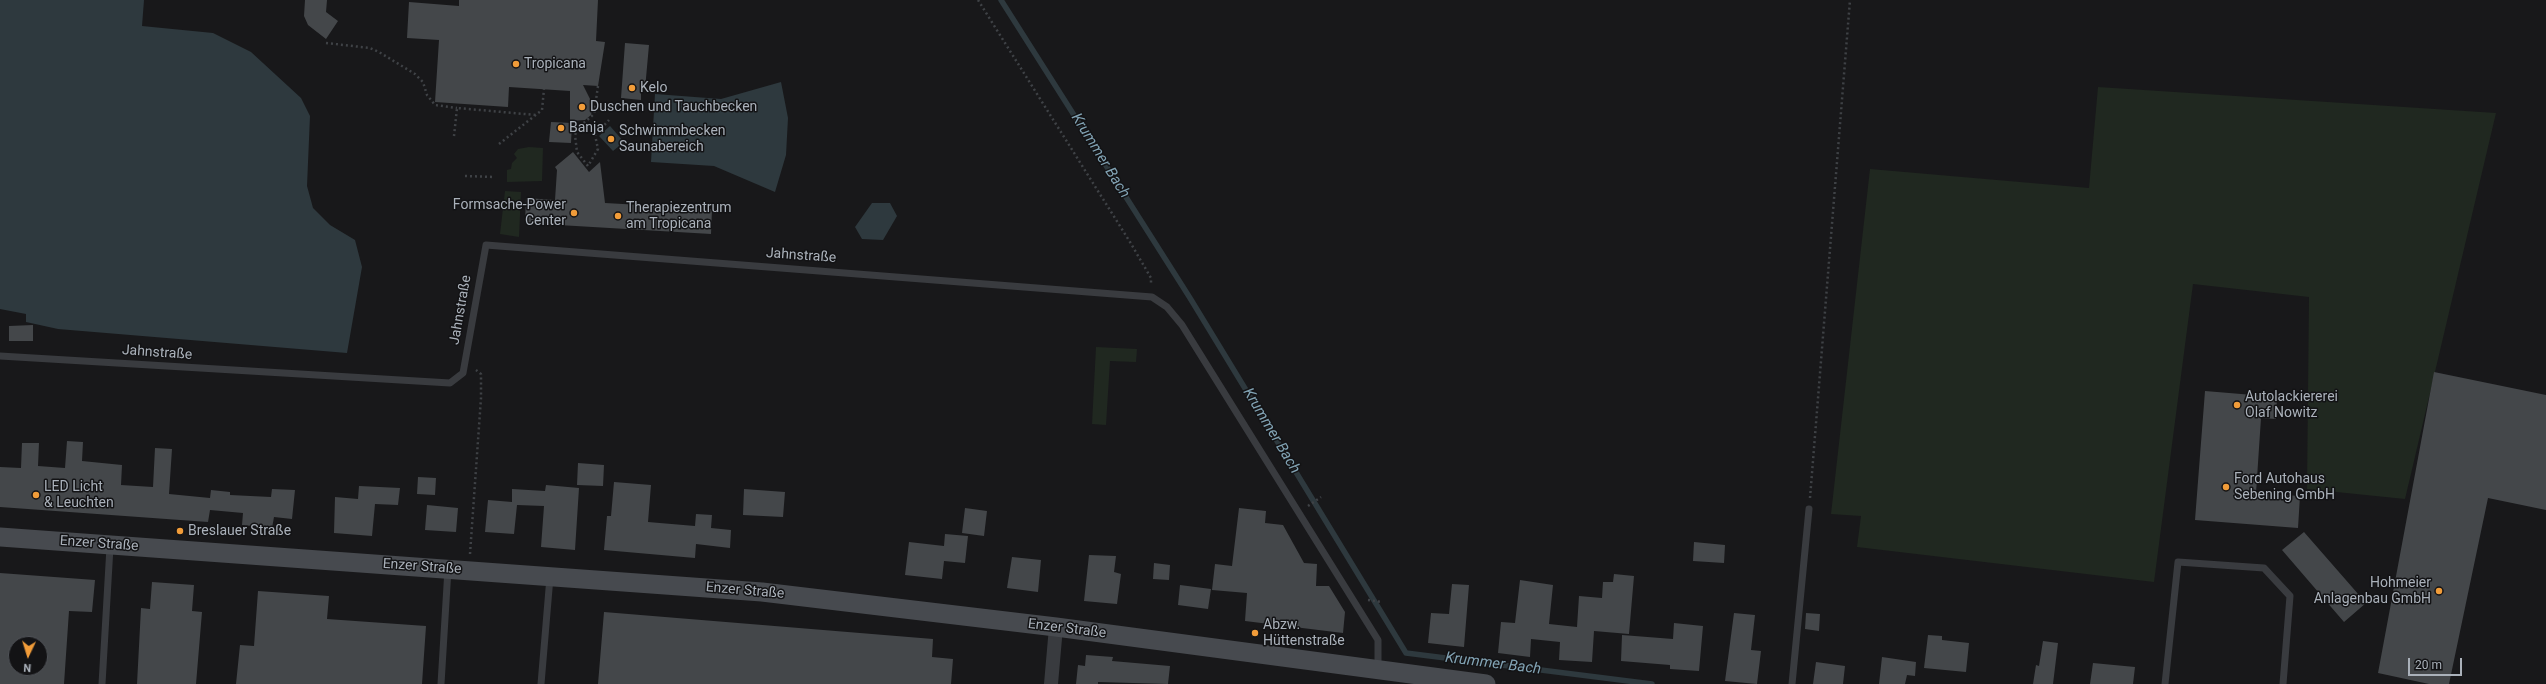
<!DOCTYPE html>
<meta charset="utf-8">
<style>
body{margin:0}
#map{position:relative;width:2546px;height:684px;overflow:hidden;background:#18181a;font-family:Roboto,sans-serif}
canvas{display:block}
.north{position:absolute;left:8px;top:636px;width:40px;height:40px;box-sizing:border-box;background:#131315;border:1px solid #4f5257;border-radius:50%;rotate:184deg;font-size:11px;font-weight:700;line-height:16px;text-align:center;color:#aab1ba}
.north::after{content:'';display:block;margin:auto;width:14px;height:18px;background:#f19c39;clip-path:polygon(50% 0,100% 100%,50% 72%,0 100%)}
.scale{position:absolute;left:2408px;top:658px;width:54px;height:18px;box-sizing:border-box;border:2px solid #aab1ba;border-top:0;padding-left:5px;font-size:12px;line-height:14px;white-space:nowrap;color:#aab1ba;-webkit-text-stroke:3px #131315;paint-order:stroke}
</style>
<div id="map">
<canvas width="2546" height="684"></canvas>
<div class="north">N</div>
<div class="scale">20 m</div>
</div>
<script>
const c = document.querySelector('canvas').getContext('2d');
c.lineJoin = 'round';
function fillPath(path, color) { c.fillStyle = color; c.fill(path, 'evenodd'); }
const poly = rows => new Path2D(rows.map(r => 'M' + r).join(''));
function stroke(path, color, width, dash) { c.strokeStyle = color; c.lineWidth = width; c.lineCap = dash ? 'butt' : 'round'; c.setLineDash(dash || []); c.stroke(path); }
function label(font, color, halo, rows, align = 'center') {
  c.font = font + ' Roboto,sans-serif'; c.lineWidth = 3; c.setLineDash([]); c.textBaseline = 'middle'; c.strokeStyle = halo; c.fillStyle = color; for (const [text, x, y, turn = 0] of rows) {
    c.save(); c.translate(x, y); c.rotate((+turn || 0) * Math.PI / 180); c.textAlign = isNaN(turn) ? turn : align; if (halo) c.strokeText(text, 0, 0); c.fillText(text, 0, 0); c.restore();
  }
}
fillPath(poly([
 [2098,87,2496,113,2405,499,2307,489,2309,297,2193,284,2154,582,1857,547,1861,516,1831,514,1870,169,2089,188],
 [529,147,543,148,542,181,507,182,507,170,511,169,512,163,517,158,514,154,518,149],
 [505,191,521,192,519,237,500,234],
 [1096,347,1137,349,1136,362,1110,361,1106,425,1092,424]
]), '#202820');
fillPath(poly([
 [0,0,144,0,142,26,213,33,251,52,301,98,310,116,307,186,313,208,330,225,355,240,362,267,347,353,58,329,26,322,26,314,0,309],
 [781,82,788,118,786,155,775,192,714,166,651,162,655,94,721,99],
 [610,126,624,142,613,151,599,136],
 [872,203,890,203,897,216,883,240,862,239,855,227]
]), '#2e393e');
stroke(poly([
 [1001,0,1190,298,1406,653,1652,684]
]), '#2e393e', 5.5);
fillPath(poly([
 [305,0,327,0,326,12,338,21,326,39,308,25,304,16],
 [459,0,598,0,596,41,605,42,598,86,583,85,593,105,591,115,585,120,570,121,570,91,509,87,508,107,435,102,439,40,407,38,409,2,459,6],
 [625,43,649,45,645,89,641,89,641,100,621,98],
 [551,122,572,123,571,143,549,142],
 [573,152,589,172,600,162,605,203,712,209,711,234,525,223,526,198,555,200,557,170,555,167],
 [33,325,33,341,9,341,9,326],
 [2434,372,2546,395,2546,510,2488,498,2449,684,2429,684,2378,673],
 [2205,391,2277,397,2276,419,2261,418,2256,493,2300,496,2298,528,2195,520],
 [67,441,83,442,82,461,122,465,121,485,153,487,155,448,172,449,169,494,210,498,211,490,230,492,230,495,271,497,272,489,295,490,292,519,274,517,272,528,242,525,243,513,210,510,208,522,0,507,0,467,21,468,22,443,39,443,38,466,65,468],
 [578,463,604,465,603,486,577,485],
 [418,477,436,478,435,495,417,494],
 [614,482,651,485,648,522,695,526,696,514,712,515,711,528,731,530,730,548,696,544,695,558,604,550,607,516,611,516],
 [546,485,579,488,575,550,541,547,544,506,517,505,514,534,485,532,488,500,512,502,512,489,545,491],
 [359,486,400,488,398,505,375,504,372,536,334,533,335,497,358,499],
 [744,489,785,492,783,517,743,515],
 [427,505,458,508,456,532,425,530],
 [965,508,987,511,984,536,962,533],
 [1239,508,1266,511,1265,523,1283,525,1304,563,1317,564,1316,586,1329,586,1345,612,1343,633,1245,621,1247,593,1212,590,1215,564,1232,566],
 [2304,532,2366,603,2344,622,2282,550],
 [945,534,968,536,965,563,944,561,942,579,905,575,909,542,944,546],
 [1694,542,1725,545,1724,563,1693,561],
 [1089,555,1116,556,1114,572,1121,574,1117,604,1084,601],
 [1012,557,1041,560,1038,592,1007,588],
 [1154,563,1170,565,1169,580,1153,579],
 [0,573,95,580,92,612,69,611,64,684,0,684],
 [16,644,40,644,40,668,16,668],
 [1614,574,1634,576,1629,634,1594,631,1592,662,1559,660,1560,642,1531,639,1530,657,1498,653,1501,622,1515,623,1520,580,1553,585,1549,624,1577,627,1579,596,1602,598,1603,582,1613,582],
 [152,582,194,585,192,611,202,612,196,684,137,684,141,608,150,609],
 [1452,584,1469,585,1464,647,1428,643,1431,613,1449,614],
 [1180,585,1211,589,1208,609,1178,605],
 [258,591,329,596,327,619,426,626,422,684,236,684,240,645,254,646],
 [604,612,933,639,932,657,953,659,951,684,598,684],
 [1734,613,1755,615,1751,650,1761,651,1757,684,1725,681],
 [1806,613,1820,614,1819,631,1805,629],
 [1674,623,1703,626,1699,671,1670,669,1670,665,1621,661,1622,635,1673,639],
 [1928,635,1942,636,1942,640,1969,643,1966,672,1924,668],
 [2043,641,2058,643,2053,684,2033,684,2036,665,2039,666],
 [1086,655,1113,657,1112,661,1170,666,1168,684,1098,682,1098,684,1076,684,1078,665,1085,666],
 [1882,657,1916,662,1915,676,1907,675,1905,684,1879,684],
 [1816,662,1845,666,1843,684,1813,684],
 [2093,663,2135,667,2133,684,2090,684]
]), '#44474a');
stroke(poly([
 [978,0,1130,242,1151,278,1151,284],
 [326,43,370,48,379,52,415,74,423,82,427,95,435,105,457,108],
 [598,86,594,114,578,128,575,135,577,152,588,166,598,149,595,135,609,120],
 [454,136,457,108,536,115],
 [499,144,542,110,544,89],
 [465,176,495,177],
 [1810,498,1850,0],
 [1308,506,1321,497],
 [470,554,481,398,481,374,476,370],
 [1368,600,1382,602]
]), '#3f4246', 2.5, [2, 3]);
stroke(poly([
 [0,356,450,383,463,373,486,245,1152,297,1167,307,1182,325,1378,640,1378,668],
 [102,684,110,547],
 [441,684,448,569],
 [541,684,550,577],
 [1792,684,1809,509],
 [2165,684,2178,562,2264,568,2290,596,2283,684]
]), '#393b3f', 7);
stroke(poly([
 [1051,684,1056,627]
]), '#393b3f', 14);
stroke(poly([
 [0,537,762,592,1056,627,1486,684]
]), '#474a4f', 19);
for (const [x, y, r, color] of [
 [516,64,4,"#f19c39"],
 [632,88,4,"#f19c39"],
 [582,107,4,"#f19c39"],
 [561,128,4,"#f19c39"],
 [611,139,4,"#f19c39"],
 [574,213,4,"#f19c39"],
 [618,216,4,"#f19c39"],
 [2237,405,4,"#f19c39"],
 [2226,487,4,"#f19c39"],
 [36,495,4,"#f19c39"],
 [180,531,4,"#f19c39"],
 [2439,591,4,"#f19c39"],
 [1255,633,4,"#f19c39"]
]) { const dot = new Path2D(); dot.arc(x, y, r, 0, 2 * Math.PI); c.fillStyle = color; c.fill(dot); stroke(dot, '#131315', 1.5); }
label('14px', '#aab1ba', '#131315', [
 ["Tropicana",524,64],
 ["Kelo",640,88],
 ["Duschen und Tauchbecken",590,107],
 ["Banja",569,128],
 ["Schwimmbecken",619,131],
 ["Saunabereich",619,147],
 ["Formsache-Power",566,205,"right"],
 ["Center",566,221,"right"],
 ["Therapiezentrum",626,208],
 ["am Tropicana",626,224],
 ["Autolackiererei",2245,397],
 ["Olaf Nowitz",2245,413],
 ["Ford Autohaus",2234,479],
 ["Sebening GmbH",2234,495],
 ["LED Licht",44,487],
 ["& Leuchten",44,503],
 ["Breslauer Straße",188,531],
 ["Hohmeier",2431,583,"right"],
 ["Anlagenbau GmbH",2431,599,"right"],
 ["Abzw.",1263,625],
 ["Hüttenstraße",1263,641]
], 'left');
label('14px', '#aab1ba', '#131315', [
 ["Jahnstraße",801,256,4],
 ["Jahnstraße",461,310,-80],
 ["Jahnstraße",157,353,4],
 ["Enzer Straße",99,544,4],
 ["Enzer Straße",422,567,4],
 ["Enzer Straße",745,591,5],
 ["Enzer Straße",1067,629,7]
]);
label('italic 15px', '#82a3b4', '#131315', [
 ["Krummer Bach",1100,156,58],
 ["Krummer Bach",1271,431,59],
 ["Krummer Bach",1493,664,7]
]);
</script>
